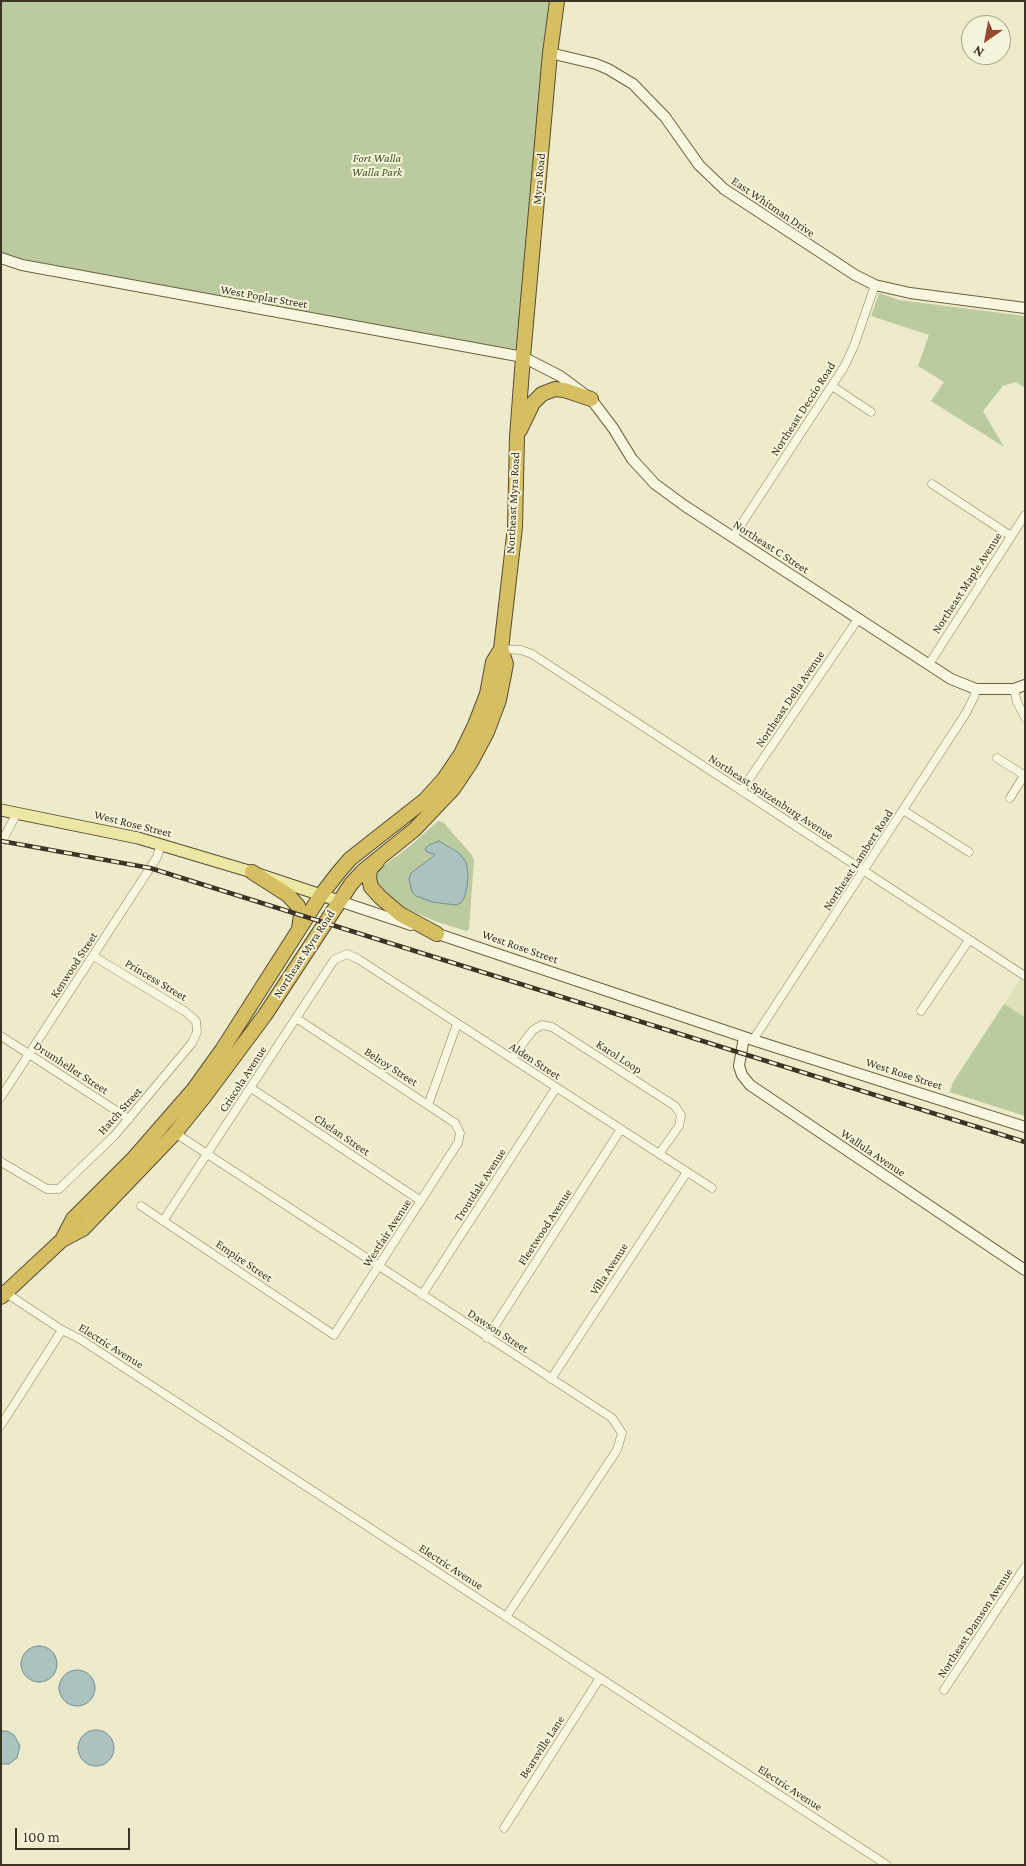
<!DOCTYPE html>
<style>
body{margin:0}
#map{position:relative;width:1026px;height:1866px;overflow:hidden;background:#edebcb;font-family:"Crimson Pro",serif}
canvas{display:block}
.frame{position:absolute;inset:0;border:2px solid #3b3422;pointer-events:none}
.north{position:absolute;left:961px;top:15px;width:50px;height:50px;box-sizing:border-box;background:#f5f3da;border:1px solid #aba790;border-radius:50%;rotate:213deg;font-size:14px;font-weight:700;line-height:20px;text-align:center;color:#3b3422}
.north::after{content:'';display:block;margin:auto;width:18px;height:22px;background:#964932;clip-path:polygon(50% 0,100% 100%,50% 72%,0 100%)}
.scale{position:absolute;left:15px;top:1828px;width:115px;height:22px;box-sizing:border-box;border:2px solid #3b3422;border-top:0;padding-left:6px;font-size:15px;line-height:18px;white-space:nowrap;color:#3b3422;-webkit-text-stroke:4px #f5f3da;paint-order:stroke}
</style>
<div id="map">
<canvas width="1026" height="1866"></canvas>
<div class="frame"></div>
<div class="north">N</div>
<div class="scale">100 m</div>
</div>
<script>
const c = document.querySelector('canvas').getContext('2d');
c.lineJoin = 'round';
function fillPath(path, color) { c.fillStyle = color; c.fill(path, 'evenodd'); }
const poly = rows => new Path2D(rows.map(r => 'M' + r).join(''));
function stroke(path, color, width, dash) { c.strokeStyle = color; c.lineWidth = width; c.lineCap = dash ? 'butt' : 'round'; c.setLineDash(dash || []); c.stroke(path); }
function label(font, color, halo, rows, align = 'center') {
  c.font = font + ' "Crimson Pro",serif'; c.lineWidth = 4; c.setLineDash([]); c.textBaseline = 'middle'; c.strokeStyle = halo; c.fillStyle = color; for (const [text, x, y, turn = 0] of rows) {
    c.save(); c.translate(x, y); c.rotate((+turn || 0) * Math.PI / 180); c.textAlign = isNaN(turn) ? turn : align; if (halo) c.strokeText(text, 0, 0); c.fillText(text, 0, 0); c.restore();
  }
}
fillPath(poly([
 [1020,979,1025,982,1025,1017,1004,1004]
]), '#dfe2b8');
fillPath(poly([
 [1,1,557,1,523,357,1,258],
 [879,293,899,300,1025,316,1025,388,1016,382,1003,386,983,411,1004,447,931,401,944,382,918,366,929,335,871,316],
 [438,821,444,823,471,854,474,860,469,929,467,931,440,923,404,908,378,888,376,881,378,872,382,867,410,846],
 [1004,1004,1025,1017,1025,1116,950,1092,953,1082]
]), '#bccb9f');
const water = poly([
 [439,841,459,853,466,862,468,874,467,887,464,898,461,903,456,905,432,902,416,896,412,892,409,879,411,873,434,856,434,854,427,852,425,848,429,845,439,841],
 '21 1664a18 18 0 1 1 36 0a18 18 0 1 1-36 0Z',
 '59 1688a18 18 0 1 1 36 0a18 18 0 1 1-36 0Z',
 '78 1748a18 18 0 1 1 36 0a18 18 0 1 1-36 0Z',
 [1,1731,7,1731,14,1735,20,1746,17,1758,9,1764,1,1764,1,1731]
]);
fillPath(water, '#abc2c1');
stroke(water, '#719090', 1);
const street = poly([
 [832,386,871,412],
 [932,484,1011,536],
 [733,537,844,367,854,346,875,285],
 [501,649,521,650,532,654,1025,976],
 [929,664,1025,515],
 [1014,689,1017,702,1025,717],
 [997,758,1024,775],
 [741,791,858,619],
 [1010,798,1025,774],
 [903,810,969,852],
 [1,843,17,813],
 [921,1011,969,940],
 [1,1036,129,1119],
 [753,1040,966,713,974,697,976,689],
 [512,1058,533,1030,542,1025,552,1027,675,1106,681,1115,679,1126,659,1154],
 [251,1088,421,1201],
 [1,1097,150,868,157,857,161,844],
 [428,1105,457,1024],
 [175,1133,612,1418,622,1433,617,1450,506,1617],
 [1,1162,47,1189,59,1189,115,1135,192,1043,197,1032,196,1021,186,1012,93,956],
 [141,1206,334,1335,458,1143,460,1133,455,1123,296,1018],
 [163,1221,334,960,347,954,358,959,712,1188],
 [3,1291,62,1330,80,1339,887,1865],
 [422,1295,556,1088],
 [487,1338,621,1129],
 [551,1379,687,1172],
 [1,1425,62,1330],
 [944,1690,1025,1567],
 [504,1828,600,1678]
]);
const secondary = poly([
 [550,53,596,64,608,69,633,84,665,117,699,165,724,189,855,275,875,285,910,293,1025,308],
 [1,258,22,265,523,357,560,376,591,399,613,428,632,459,655,484,685,506,951,679,976,689,1014,689,1025,685],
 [339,901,411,925],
 [432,932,753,1040,1025,1127],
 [744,1037,739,1066,742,1075,750,1085,1025,1270]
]);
const primary = poly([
 [1,810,138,838,252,872,339,901]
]);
const highway = poly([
 [520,430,533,403,542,394,555,389,564,390,591,399],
 [377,862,370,869,369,878,371,887,380,897,400,914,437,934],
 [252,872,288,895,298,906,301,915,299,929],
 [62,1240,73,1219,133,1159,194,1089,222,1050,321,895,338,873,350,859,425,800,444,779,461,754,475,725,487,694,493,662,501,649,515,527,517,437,523,357,550,53,557,1],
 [1,1297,62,1240,83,1229,175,1133,204,1097,265,1015,351,884,363,871,415,829,453,789,471,762,487,732,499,700,506,664,501,649]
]);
stroke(street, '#897f5f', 9);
stroke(secondary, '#6b6142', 12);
stroke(primary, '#584d33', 13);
stroke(highway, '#584d33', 16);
stroke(street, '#f8f6de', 8);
stroke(secondary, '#f8f6de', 10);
stroke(primary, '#ede7a6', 11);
stroke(highway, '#d6be62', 14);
const rail = poly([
 [1,841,150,868,1025,1142]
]);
stroke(rail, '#3b3422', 4.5);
stroke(rail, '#f5f3da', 2.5, [8]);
label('italic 12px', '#41562a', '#f5f3da', [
 ["Fort Walla",377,158],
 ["Walla Park",377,172]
]);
label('12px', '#3b3422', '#f5f3da', [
 ["Myra Road",539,179,-85],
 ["East Whitman Drive",773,207,34],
 ["West Poplar Street",264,297,10],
 ["Northeast Deccio Road",803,409,-57],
 ["Northeast Myra Road",513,503,-87],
 ["Northeast C Street",771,547,33],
 ["Northeast Maple Avenue",967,583,-57],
 ["Northeast Della Avenue",790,699,-56],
 ["Northeast Spitzenburg Avenue",771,797,33],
 ["West Rose Street",133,824,14],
 ["Northeast Lambert Road",858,860,-57],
 ["West Rose Street",520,947,19],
 ["Northeast Myra Road",304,954,-57],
 ["Kenwood Street",74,965,-57],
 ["Princess Street",156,980,31],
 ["Karol Loop",619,1057,33],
 ["Alden Street",535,1061,33],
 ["Belroy Street",391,1067,33],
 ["Drumheller Street",71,1068,33],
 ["West Rose Street",904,1074,18],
 ["Criscola Avenue",243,1079,-57],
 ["Hatch Street",120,1111,-48],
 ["Chelan Street",342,1135,34],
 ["Wallula Avenue",873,1153,34],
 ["Troutdale Avenue",480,1185,-57],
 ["Fleetwood Avenue",545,1227,-57],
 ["Westfair Avenue",387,1233,-57],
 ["Empire Street",244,1261,34],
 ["Villa Avenue",609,1269,-57],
 ["Dawson Street",498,1331,33],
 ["Electric Avenue",111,1346,32],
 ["Electric Avenue",451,1567,33],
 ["Northeast Damson Avenue",975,1623,-57],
 ["Bearsville Lane",542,1747,-57],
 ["Electric Avenue",790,1788,33]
]);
</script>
